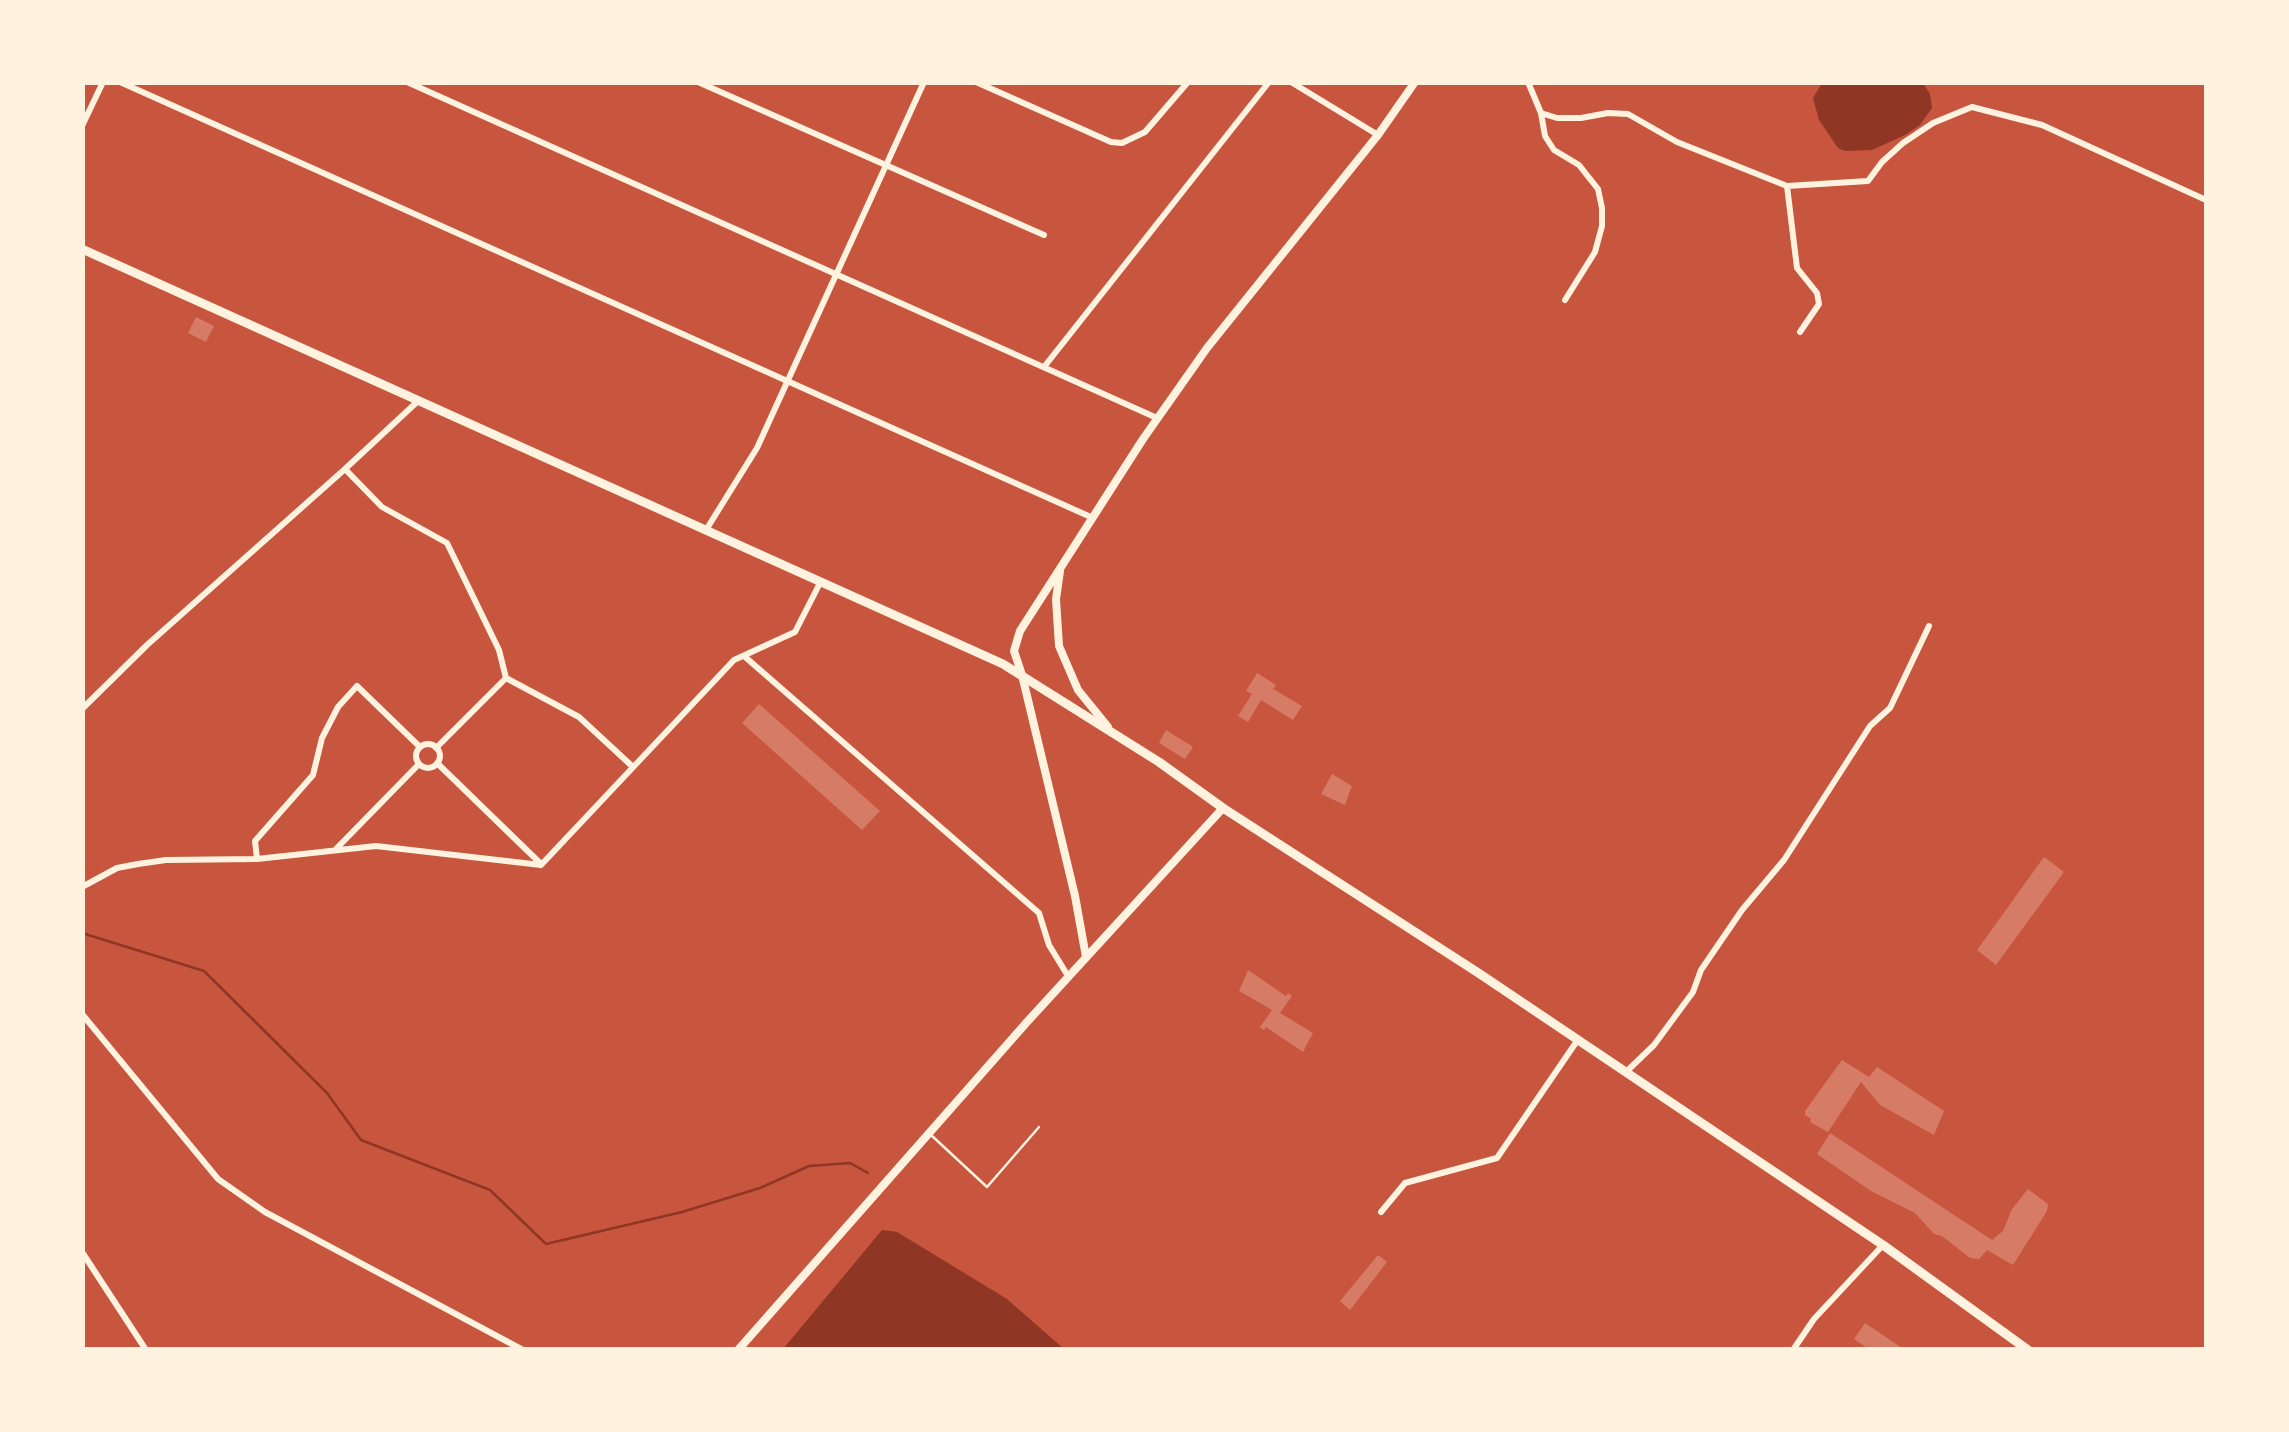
<!DOCTYPE html>
<style>
body{margin:0}
#map{position:relative;width:2289px;height:1432px;overflow:hidden;background:#c8553d;font-family:Bitter,serif}
canvas{display:block}
.frame{position:absolute;inset:0;border:85px solid #fff3e0;pointer-events:none}
</style>
<div id="map">
<canvas width="2289" height="1432"></canvas>
<div class="frame"></div>
</div>
<script>
const c = document.querySelector('canvas').getContext('2d');
c.lineJoin = 'round';
function fillPath(path, color) { c.fillStyle = color; c.fill(path, 'evenodd'); }
const poly = rows => new Path2D(rows.map(r => 'M' + r).join(''));
function stroke(path, color, width, dash) { c.strokeStyle = color; c.lineWidth = width; c.lineCap = dash ? 'butt' : 'round'; c.setLineDash(dash || []); c.stroke(path); }
fillPath(poly([
 [1822,83,1923,83,1930,94,1932,108,1920,125,1905,135,1872,150,1845,151,1838,148,1819,120,1813,98],
 [882,1230,897,1232,1007,1299,1064,1349,783,1349]
]), '#8f3625');
stroke(poly([
 [82,933,204,971,327,1093,361,1140,490,1190,546,1244,682,1212,760,1188,809,1166,850,1163,868,1173]
]), '#8f3625', 2.5);
fillPath(poly([
 [196,317,214,326,206,342,188,333],
 [1257,673,1276,685,1273,689,1302,706,1293,720,1261,700,1248,722,1238,716,1252,694,1246,691],
 [759,704,880,811,862,830,742,723],
 [1166,730,1193,747,1185,759,1159,743],
 [1332,774,1352,786,1345,805,1321,794],
 [2044,857,2064,872,1996,965,1977,950],
 [1248,970,1286,996,1288,993,1292,996,1280,1013,1313,1033,1303,1052,1266,1027,1264,1030,1260,1027,1272,1010,1239,991],
 [1842,1060,1869,1077,1877,1067,1944,1111,1934,1135,1880,1105,1861,1082,1828,1132,1810,1122,1811,1119,1805,1115,1805,1111],
 [1830,1133,1992,1240,2003,1231,2012,1209,2028,1189,2048,1204,2047,1211,2013,1265,1987,1250,1979,1259,1970,1258,1942,1236,1934,1234,1915,1213,1871,1191,1817,1154],
 [1378,1255,1387,1262,1350,1310,1340,1301],
 [1865,1323,1905,1350,1870,1350,1854,1339]
]), '#d67c66');
stroke(poly([
 [931,1135,987,1187,1039,1127]
]), '#fff3e0', 2.5);
stroke(poly([
 [120,82,1093,518],
 [407,82,1157,418],
 [698,82,1044,235],
 [976,82,1111,142,1122,143,1145,132,1188,82],
 [1291,82,1378,135],
 [1528,82,1541,113,1557,118,1581,118,1608,113,1628,114,1677,142,1787,186,1868,181,1882,162,1903,143,1933,123,1972,107,2042,125,2206,200],
 [1541,113,1545,136,1554,150,1579,165,1598,189,1602,208,1602,226,1595,252,1565,300],
 [82,126,103,82],
 [1787,186,1797,268,1817,293,1819,304,1800,332],
 [1044,367,1269,82],
 [345,469,382,507,447,543,499,650,506,678,436,748],
 [706,530,757,448,924,82],
 [744,656,1039,913,1049,945,1068,976],
 [506,678,579,717,633,767],
 [82,709,147,645,345,469,418,401],
 '416 756a12 12 0 1 1 24 0a12 12 0 1 1-24 0Z',
 [437,763,540,863],
 [336,849,419,764],
 [257,859,255,841,313,775,322,738,338,707,357,686,420,747],
 [541,865,734,660,795,632,820,583],
 [82,887,117,868,138,864,166,860,257,859,376,846,541,865],
 [82,1014,218,1179,265,1212,523,1350],
 [1626,1072,1654,1045,1693,992,1701,970,1742,910,1784,860,1870,726,1890,708,1929,626],
 [1381,1212,1405,1183,1497,1158,1577,1041],
 [82,1252,146,1350],
 [1793,1350,1814,1319,1883,1245]
]), '#fff3e0', 6);
stroke(poly([
 [1060,571,1056,599,1059,646,1078,690,1108,727],
 [1086,957,1075,896,1022,675,1014,651,1020,631,1143,439,1207,348,1378,135,1415,82],
 [738,1350,1027,1022,1223,808]
]), '#fff3e0', 8);
stroke(poly([
 [82,249,1003,664,1159,762,1223,808,1480,974,1883,1245,2028,1350]
]), '#fff3e0', 9);
</script>
